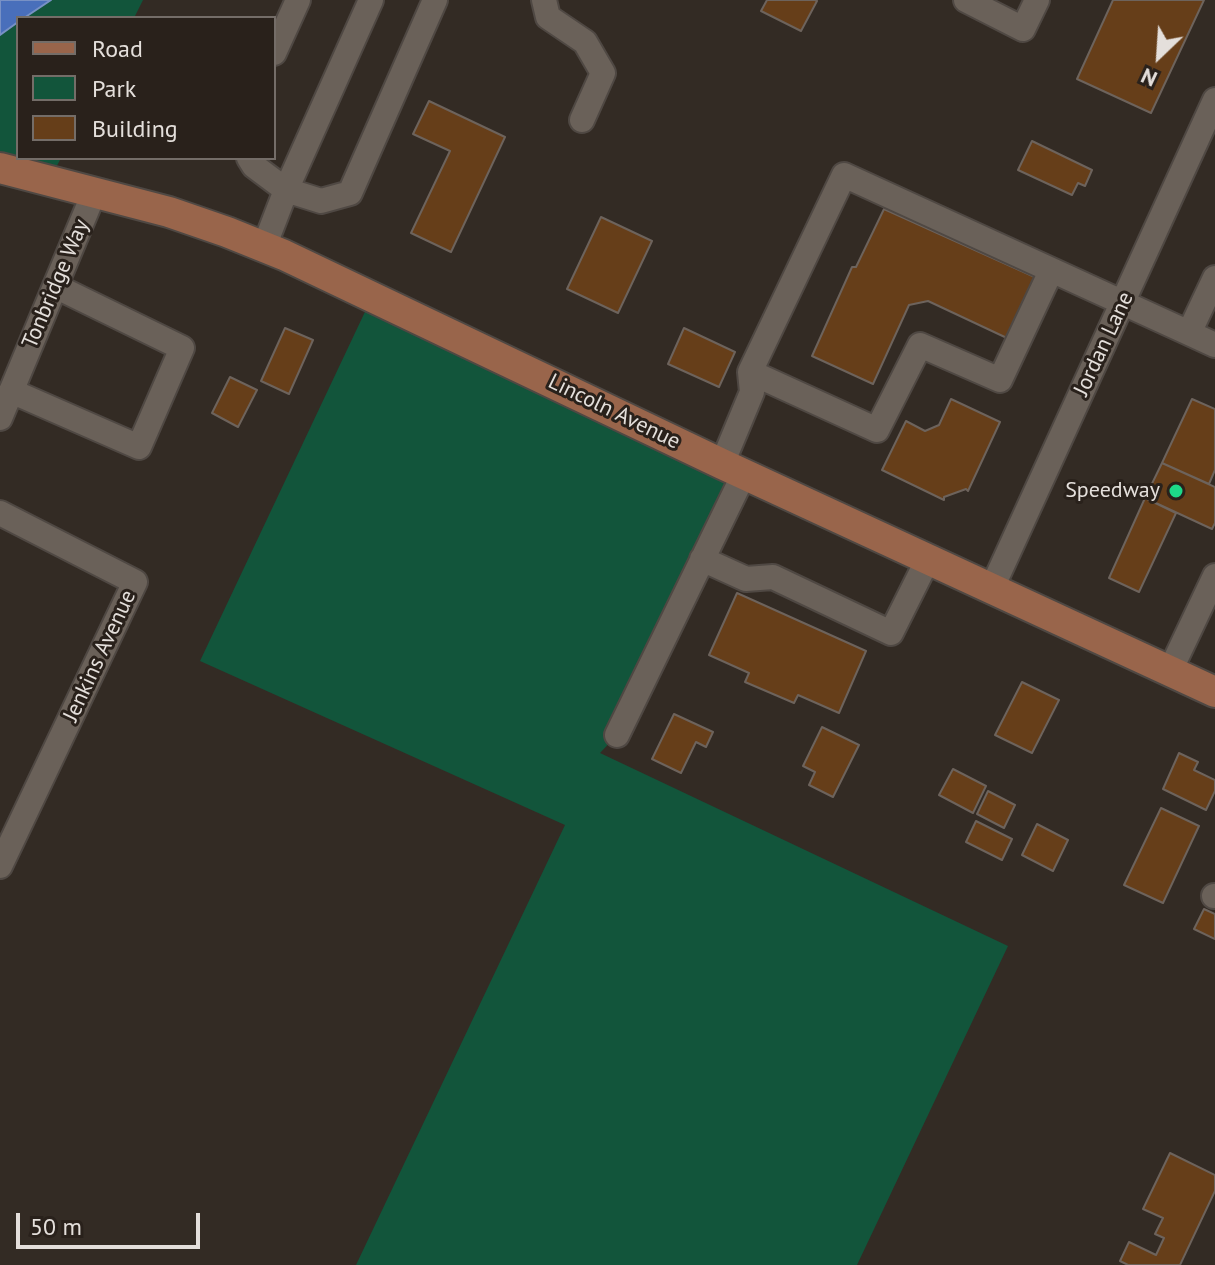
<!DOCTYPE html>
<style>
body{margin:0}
#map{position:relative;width:1215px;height:1265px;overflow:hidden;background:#332b24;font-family:"PT Sans",sans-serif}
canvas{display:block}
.legend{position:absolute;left:16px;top:16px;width:260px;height:144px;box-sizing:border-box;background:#29211b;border:2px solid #746d68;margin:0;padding:10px 14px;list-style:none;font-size:24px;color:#e4dfdb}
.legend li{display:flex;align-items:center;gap:16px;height:40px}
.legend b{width:40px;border:2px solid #746d68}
.north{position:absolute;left:1119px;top:16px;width:80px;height:80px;-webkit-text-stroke:6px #29211b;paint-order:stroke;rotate:205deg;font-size:22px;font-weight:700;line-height:32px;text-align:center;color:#e4dfdb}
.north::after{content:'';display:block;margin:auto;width:28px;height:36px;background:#e4dfdb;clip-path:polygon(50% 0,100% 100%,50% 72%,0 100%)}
.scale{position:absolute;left:16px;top:1213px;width:184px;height:36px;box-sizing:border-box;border:4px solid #e4dfdb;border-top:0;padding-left:10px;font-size:24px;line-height:28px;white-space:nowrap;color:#e4dfdb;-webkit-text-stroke:6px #29211b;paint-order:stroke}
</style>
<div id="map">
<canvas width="1215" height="1265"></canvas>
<ul class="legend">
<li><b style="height:10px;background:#99654b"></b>Road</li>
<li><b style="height:22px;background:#12553b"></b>Park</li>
<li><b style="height:22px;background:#663e19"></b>Building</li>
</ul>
<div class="north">N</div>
<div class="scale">50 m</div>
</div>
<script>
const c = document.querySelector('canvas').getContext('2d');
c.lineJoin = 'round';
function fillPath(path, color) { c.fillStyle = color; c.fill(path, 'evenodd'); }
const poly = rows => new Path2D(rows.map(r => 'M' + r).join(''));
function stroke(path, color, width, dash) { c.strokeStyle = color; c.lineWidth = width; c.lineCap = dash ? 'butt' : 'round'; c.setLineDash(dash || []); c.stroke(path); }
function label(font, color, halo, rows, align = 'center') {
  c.font = font + ' "PT Sans",sans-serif'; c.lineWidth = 6; c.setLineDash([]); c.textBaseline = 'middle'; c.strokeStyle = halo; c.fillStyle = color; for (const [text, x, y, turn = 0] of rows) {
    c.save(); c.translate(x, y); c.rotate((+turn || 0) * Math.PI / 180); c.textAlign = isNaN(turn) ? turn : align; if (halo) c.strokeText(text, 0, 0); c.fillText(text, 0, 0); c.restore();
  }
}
fillPath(poly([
 [51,0,143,0,134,18,24,18],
 [18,22,18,158,61,158,49,181,0,168,0,35],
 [372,297,744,474,617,735,600,753,1008,946,857,1265,356,1265,565,825,200,661]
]), '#12553b');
const water = poly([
 [0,0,51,0,24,18,18,18,18,22,0,35,0,0]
]);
fillPath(water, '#496fbb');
stroke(water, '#7891c5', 2);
const building = poly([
 [767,0,815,0,817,1,801,31,761,11,767,0],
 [1113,0,1204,0,1151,113,1077,79,1113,0],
 [429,101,505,137,451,252,411,233,450,151,413,134,429,101],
 [1032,141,1092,170,1085,186,1078,183,1072,195,1018,170,1032,141],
 [884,209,1037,278,1009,339,928,301,909,305,873,384,812,356,852,267,856,267,884,209],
 [601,217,652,241,618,313,567,289,601,217],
 [285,328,313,340,289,394,261,381,285,328],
 [684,328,735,352,719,387,668,364,684,328],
 [230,377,257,390,238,427,212,413,230,377],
 [951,399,1000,422,968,491,966,489,944,497,944,500,882,470,906,421,925,431,939,425,951,399],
 [1192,399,1215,409,1215,470,1209,484,1162,463,1192,399],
 [1162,463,1215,487,1215,523,1212,529,1145,498,1162,463],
 [1145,498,1176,513,1139,592,1109,578,1145,498],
 [737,593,866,651,839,713,798,695,794,703,745,682,749,673,709,655,737,593],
 [1022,682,1059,700,1032,753,995,735,1022,682],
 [674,714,713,732,706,747,696,742,681,773,652,759,674,714],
 [822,727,859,745,833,797,809,785,815,772,803,766,822,727],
 [1179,753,1198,762,1194,770,1215,780,1215,791,1206,810,1163,789,1179,753],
 [953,769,986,786,973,813,939,795,953,769],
 [988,791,1015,805,1004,828,977,814,988,791],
 [1161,808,1199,826,1163,903,1124,885,1161,808],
 [976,821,1012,839,1002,860,966,842,976,821],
 [1037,824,1068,840,1053,871,1022,855,1037,824],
 [1204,909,1215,914,1215,939,1194,929,1204,909],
 [1170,1153,1215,1175,1215,1191,1180,1265,1128,1265,1120,1261,1129,1242,1156,1255,1164,1238,1155,1234,1163,1218,1143,1209,1170,1153]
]);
fillPath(building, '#663e19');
stroke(building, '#6d635c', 2);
const minor = poly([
 [544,0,548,17,585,42,603,73,582,120],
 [966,0,1023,29,1037,0],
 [274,53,298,0],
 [249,158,254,166,286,190,321,201,350,193,435,0],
 [264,247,286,190,371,0],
 [1189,333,1215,345],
 [750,372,877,430,920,345,1000,380,1051,271],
 [11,391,139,447,182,348,55,286],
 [0,418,94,193],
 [722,464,752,392,750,372,844,175,1189,333,1215,278],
 [0,513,135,582,0,866],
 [702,559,746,579,773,577,891,633,928,559],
 [992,588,1215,100],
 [1170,671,1215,576],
 [617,735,744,474],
 [1214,896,1215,896]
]);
const major = poly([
 [0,168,169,212,227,232,284,255,722,464,1215,692]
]);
stroke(minor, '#4f4843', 28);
stroke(major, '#4f4843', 34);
stroke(minor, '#6a6159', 24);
stroke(major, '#99654b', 30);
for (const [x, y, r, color] of [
 [1176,491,8,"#1dd988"]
]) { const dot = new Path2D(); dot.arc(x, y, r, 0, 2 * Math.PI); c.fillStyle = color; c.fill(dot); stroke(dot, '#29211b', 3); }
label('22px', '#e4dfdb', '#29211b', [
 ["Tonbridge Way",56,284,-67],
 ["Jordan Lane",1104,344,-65],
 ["Lincoln Avenue",614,412,26],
 ["Jenkins Avenue",100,656,-65]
]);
label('22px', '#e4dfdb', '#29211b', [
 ["Speedway",1160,491]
], 'right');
</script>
